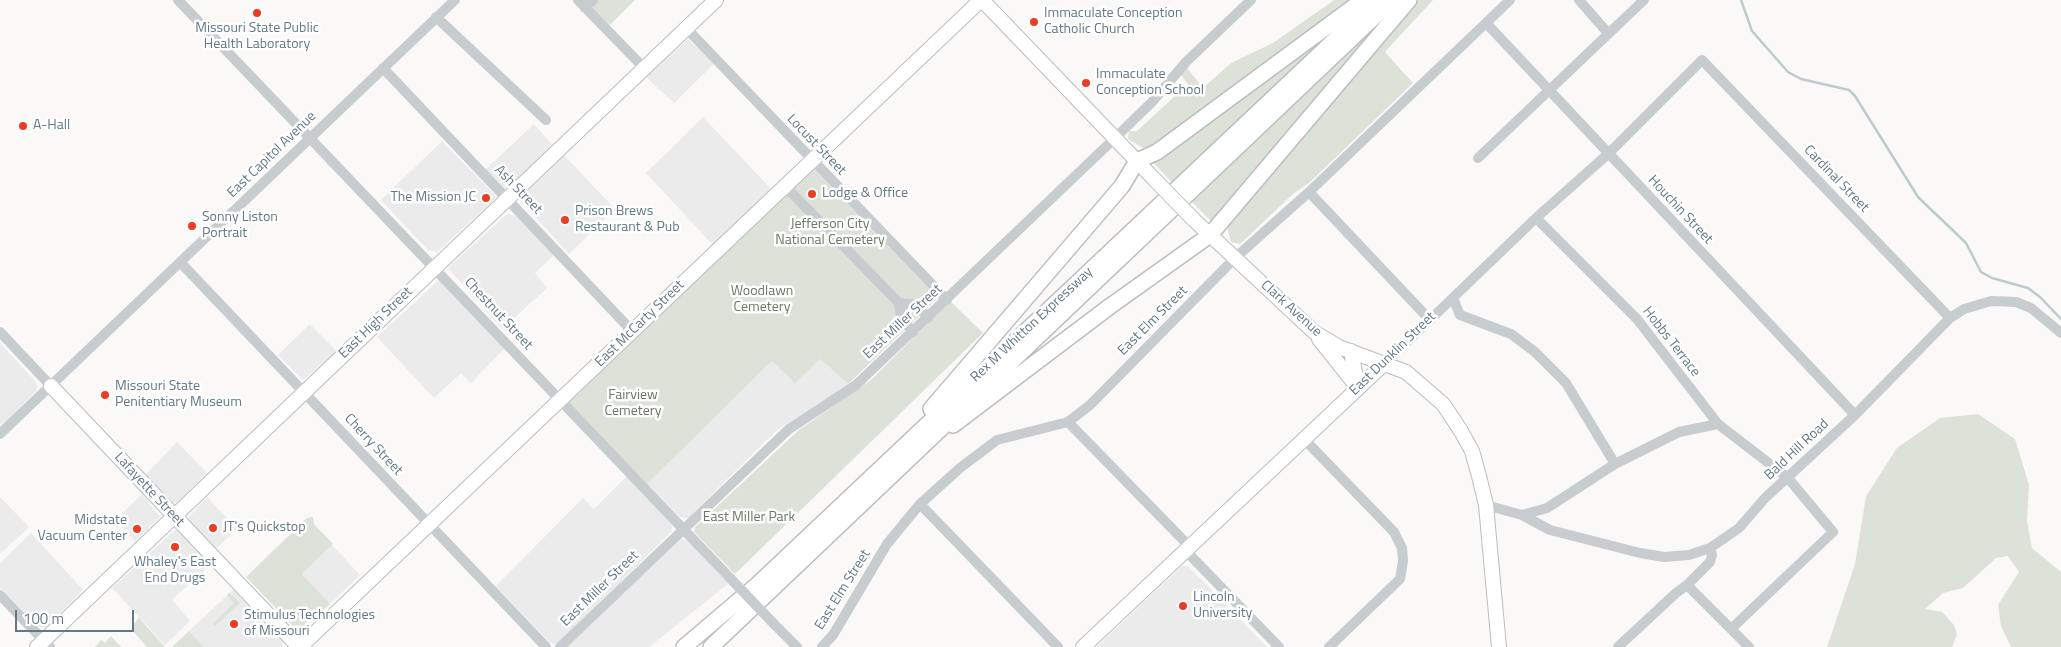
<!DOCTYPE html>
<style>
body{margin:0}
#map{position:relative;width:2061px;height:647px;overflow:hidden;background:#faf9f7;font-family:"Titillium Web",sans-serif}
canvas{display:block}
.scale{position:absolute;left:15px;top:610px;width:119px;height:22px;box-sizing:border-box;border:2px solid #637984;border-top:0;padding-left:6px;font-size:15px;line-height:18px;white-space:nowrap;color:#637984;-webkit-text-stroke:4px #fff;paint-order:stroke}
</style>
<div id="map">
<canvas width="2061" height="647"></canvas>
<div class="scale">100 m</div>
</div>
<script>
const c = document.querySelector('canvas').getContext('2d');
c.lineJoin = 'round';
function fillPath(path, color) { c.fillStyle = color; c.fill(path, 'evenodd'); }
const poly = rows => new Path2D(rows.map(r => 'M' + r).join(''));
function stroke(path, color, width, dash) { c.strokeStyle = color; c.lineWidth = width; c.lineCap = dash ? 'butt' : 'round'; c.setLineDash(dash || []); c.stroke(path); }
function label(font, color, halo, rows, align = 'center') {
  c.font = font + ' "Titillium Web",sans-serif'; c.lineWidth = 5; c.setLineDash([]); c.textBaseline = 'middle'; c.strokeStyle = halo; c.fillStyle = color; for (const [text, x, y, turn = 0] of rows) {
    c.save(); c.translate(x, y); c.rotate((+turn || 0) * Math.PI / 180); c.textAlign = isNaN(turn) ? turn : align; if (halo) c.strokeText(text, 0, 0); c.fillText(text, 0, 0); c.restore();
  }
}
fillPath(poly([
 [688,39,715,63,674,103,646,77],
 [703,117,771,189,713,245,646,173],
 [534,124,554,147,505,189,485,170],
 [442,141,495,195,495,199,437,252,428,250,381,200],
 [564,155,615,209,569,254,520,200,522,196],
 [507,214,517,216,554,255,535,273,547,288,502,329,448,268],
 [439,280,505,348,471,383,461,373,434,398,377,337],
 [310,324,337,351,303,380,278,355],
 [0,343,36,382,37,387,36,391,6,421,0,424],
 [820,359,848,384,777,430,688,518,680,517,647,484,772,361],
 [177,442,207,473,177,502,174,503,145,475],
 [627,476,673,523,671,532,557,644,550,643,496,586,583,498,594,509],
 [142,494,160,517,135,541,115,520],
 [0,497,29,527,0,554],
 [207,497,237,529,215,550,188,518],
 [175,530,178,531,211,564,172,600,190,621,165,645,112,588],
 [31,533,83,590,45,628,38,626,0,587,0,563],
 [681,539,688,541,728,584,649,647,566,647],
 [332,545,360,575,330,604,302,574],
 [1182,566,1188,566,1267,647,1096,647],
 [235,588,283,641,282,647,204,647,189,631]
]), '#eaebea');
fillPath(poly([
 [598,0,635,0,610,25,594,10,593,7],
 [1334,0,1351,0,1156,145,1143,148,1128,139,1129,131,1137,131,1188,84,1181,75,1187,68,1203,88,1231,63,1273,43],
 [1413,0,1433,0,1385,52,1413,83,1309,183,1293,194,1240,244,1231,242,1227,227,1228,219],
 [1365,2,1173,184,1153,162,1155,157],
 [1395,8,1212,222,1190,200],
 [814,169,938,298,848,384,820,359,795,383,772,361,647,484,569,404,569,399,810,170],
 [950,301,983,333,735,574,694,532,695,527,799,430,871,380],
 [1978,414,2015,439,2029,485,2027,521,2032,548,2061,572,2061,647,2011,647,2001,626,1998,605,2019,572,2008,556,1996,558,1963,588,1943,593,1925,609,1942,612,1954,625,1957,634,1952,647,1827,647,1855,564,1866,496,1897,448,1940,418],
 [313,517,314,524,333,544,302,574,330,604,300,630,296,629,246,577,307,518],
 [229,593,240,603,215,626,213,624,234,603,227,595],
 [139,617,139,618,165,647,147,647,131,629],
 [189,631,204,647,172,647],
 [111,636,121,647,95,647,101,640,105,643]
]), '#dce2d8');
stroke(poly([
 [1741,0,1752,31,1788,72,1801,79,1849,90,1855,96,1918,197,1966,243,1981,272,1992,278,2028,288,2040,297,2061,319]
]), '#bdcbce', 2.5);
const major = poly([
 [982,0,1155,180],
 [1193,219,1314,332,1339,347,1406,372,1443,404,1461,431,1472,451,1479,476,1486,505,1499,647],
 [1319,339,1358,388],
 [1351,351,1358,388],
 [51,386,299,647],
 [37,647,716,0],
 [300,647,981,0],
 [1083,647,1385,363]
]);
const highway = poly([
 [931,409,1122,186,1137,161,1157,152,1363,0],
 [953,425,1109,307,1210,235,1409,0],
 [684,647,757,585,1377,0],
 [711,647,1392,0]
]);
stroke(major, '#b8bec1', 16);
stroke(highway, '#b9bec0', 18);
stroke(poly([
 [178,0,730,578],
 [578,0,644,68],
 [1579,0,1607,32],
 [585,8,593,0],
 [436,17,546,120],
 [1486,23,1855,415],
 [687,29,947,300],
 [383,68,632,331],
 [1478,158,1644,0],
 [785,186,899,303,901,318,913,332],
 [1309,192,1430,320],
 [1536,218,1637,319,1718,424,1788,478,1833,532,1731,629],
 [180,262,546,647],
 [1453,298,1460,315,1511,334,1535,352,1566,383,1615,464],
 [899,303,917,305,928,318],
 [0,332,51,386],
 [1385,363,1536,218,1608,154,1702,60,1950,318],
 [1068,422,1190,547],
 [0,434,455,0],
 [1304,439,1394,532,1402,548,1403,561,1400,579,1329,647],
 [920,504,1058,647],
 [1486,505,1522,515,1550,530,1640,553,1664,557,1689,555,1710,548,1739,528,1765,498,1855,415,1950,318,1964,309,1991,301,2016,302,2031,308,2061,333],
 [1522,515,1547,508,1615,464,1679,432,1718,424],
 [1186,551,1279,647],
 [1687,585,1749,647],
 [0,595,50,647],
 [774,624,797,647],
 [560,647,789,429,856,385,1115,138,1152,102,1186,62,1251,0],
 [822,647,833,635,887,544,920,504,960,468,997,440,1068,422,1090,405,1235,258,1309,192,1510,0],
 [1618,647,1676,593,1687,585,1710,562,1712,555,1710,548]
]), '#c7cccf', 10);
stroke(major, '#fff', 14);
stroke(highway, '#fff', 15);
const majorBridge = poly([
 [1155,180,1193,219]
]);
stroke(majorBridge, '#b8bec1', 16, []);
stroke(poly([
 [730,578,774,624]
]), '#c7cccf', 10);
stroke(majorBridge, '#fff', 14);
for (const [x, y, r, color] of [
 [257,13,5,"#ed3c24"],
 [1034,22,5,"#ed3c24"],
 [1086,83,5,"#ed3c24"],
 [23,126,5,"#ed3c24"],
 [812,194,5,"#ed3c24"],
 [486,198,5,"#ed3c24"],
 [565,220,5,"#ed3c24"],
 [192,226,5,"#ed3c24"],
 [105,395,5,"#ed3c24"],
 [213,528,5,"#ed3c24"],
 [137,529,5,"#ed3c24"],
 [175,547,5,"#ed3c24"],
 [1183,606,5,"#ed3c24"],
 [234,624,5,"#ed3c24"]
]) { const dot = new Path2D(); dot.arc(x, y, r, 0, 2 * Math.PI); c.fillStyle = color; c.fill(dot); stroke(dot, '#fff', 2); }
label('14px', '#637984', '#fff', [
 ["Immaculate Conception",1044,14],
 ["Catholic Church",1044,30],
 ["Missouri State Public",257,29,"center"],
 ["Health Laboratory",257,45,"center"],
 ["Immaculate",1096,75],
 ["Conception School",1096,91],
 ["A-Hall",33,126],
 ["Lodge & Office",822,194],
 ["The Mission JC",476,198,"right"],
 ["Prison Brews",575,212],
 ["Restaurant & Pub",575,228],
 ["Sonny Liston",202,218],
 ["Portrait",202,234],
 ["Missouri State",115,387],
 ["Penitentiary Museum",115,403],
 ["Midstate",127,521,"right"],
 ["Vacuum Center",127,537,"right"],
 ["JT's Quickstop",223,528],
 ["Whaley's East",175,563,"center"],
 ["End Drugs",175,579,"center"],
 ["Lincoln",1193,598],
 ["University",1193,614],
 ["Stimulus Technologies",244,616],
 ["of Missouri",244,632]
], 'left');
label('14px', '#637984', '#fff', [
 ["Locust Street",816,145,46],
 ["East Capitol Avenue",272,155,-44],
 ["Cardinal Street",1836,179,46],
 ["Ash Street",518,190,46],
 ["Houchin Street",1680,210,47],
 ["Clark Avenue",1291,309,42],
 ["Chestnut Street",498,314,47],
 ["East Elm Street",1153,321,-45],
 ["East Miller Street",903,322,-43],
 ["East High Street",376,323,-44],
 ["East McCarty Street",640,324,-44],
 ["Rex M Whitton Expressway",1032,325,-43],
 ["Hobbs Terrace",1671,342,52],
 ["East Dunklin Street",1393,354,-44],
 ["Cherry Street",373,445,47],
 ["Bald Hill Road",1797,450,-43],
 ["Lafayette Street",149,490,47],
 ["East Miller Street",600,589,-44],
 ["East Elm Street",843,590,-58]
]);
label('14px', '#697a62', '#fff', [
 ["Jefferson City",830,225],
 ["National Cemetery",830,241],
 ["Woodlawn",762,292],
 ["Cemetery",762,308],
 ["Fairview",633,396],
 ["Cemetery",633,412],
 ["East Miller Park",749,518]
]);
</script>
